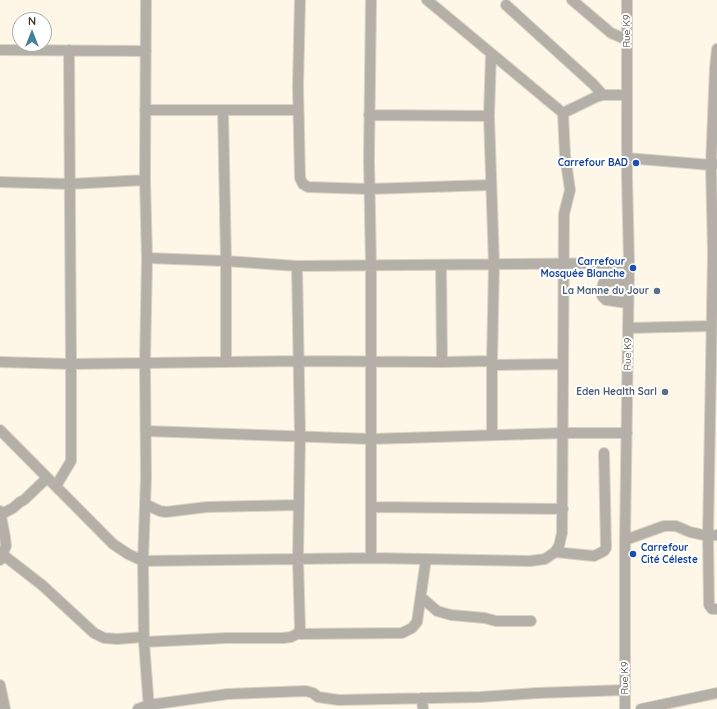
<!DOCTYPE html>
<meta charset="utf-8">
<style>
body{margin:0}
#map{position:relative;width:717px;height:709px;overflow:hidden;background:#fef6e6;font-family:Quicksand,sans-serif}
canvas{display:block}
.north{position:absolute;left:12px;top:12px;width:40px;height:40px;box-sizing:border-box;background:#fff;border:1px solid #afaeab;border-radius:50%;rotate:0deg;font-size:11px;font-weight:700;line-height:16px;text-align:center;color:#38352d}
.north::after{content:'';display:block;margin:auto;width:14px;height:18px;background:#448297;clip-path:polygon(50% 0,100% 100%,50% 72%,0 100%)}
</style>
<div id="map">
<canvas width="717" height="709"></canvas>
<div class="north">N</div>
</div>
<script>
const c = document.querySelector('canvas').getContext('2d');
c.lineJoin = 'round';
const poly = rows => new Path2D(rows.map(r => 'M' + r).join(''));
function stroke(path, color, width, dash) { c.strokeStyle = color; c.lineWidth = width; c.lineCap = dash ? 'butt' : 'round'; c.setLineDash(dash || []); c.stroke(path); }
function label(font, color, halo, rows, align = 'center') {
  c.font = font + ' Quicksand,sans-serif'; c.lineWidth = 4; c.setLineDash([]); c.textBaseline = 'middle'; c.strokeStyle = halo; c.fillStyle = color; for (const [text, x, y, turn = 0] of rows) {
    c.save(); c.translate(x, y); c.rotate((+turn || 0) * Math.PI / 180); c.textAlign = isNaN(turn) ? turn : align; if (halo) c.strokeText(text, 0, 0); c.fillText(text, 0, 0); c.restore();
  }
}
const minor = poly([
 [146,0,145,180,147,258,145,363,146,478,143,561,144,642,149,709],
 [300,0,298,86,300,178,303,184,308,187,369,189,491,185],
 [572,0,611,33,627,40],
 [506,5,593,84,603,95],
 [0,50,146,51],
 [491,55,489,116,494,264,492,361,492,435],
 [145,110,298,110],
 [223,110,226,261,226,362],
 [563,113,596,97,603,95,627,95],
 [369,115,489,116],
 [627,158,711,165,717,164],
 [0,182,70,184,145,180],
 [147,258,226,261,297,266,629,263],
 [441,265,442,362],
 [628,303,606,300,602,296,603,284,604,282,629,280],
 [628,328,711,326],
 [0,362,71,364,299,361,442,362,492,361],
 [492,365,563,364],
 [0,430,113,544,128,554,143,561,371,558,530,561,545,559,555,552,559,546,562,533,564,214,570,190,565,155,563,113,427,0],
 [146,431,371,439,564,433,627,433],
 [56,486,71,461,71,364,69,50],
 [145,504,160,511,166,512,207,507,299,505],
 [371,507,563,509],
 [0,511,5,537,6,546,0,560],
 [0,515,13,508,20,502,24,500,47,478],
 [717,535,708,536,709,605,712,609,717,609],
 [625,540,664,526,676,526,690,532,708,536,713,252,711,165,715,68,717,49],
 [555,552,594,556,604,551,606,548,604,453],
 [2,554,42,585,94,633,104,638,117,639,144,637],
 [371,558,371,266,369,160,371,0],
 [421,597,437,611,451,615,485,618,496,621,531,621],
 [297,634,402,633,412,628,417,622,426,559],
 [144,642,227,638,283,638,291,637,297,634,300,630,298,559,300,436,297,266],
 [0,685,5,709],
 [422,698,423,709],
 [138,709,149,705,228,694,306,691,313,693,318,697,339,700,480,697,538,693,625,690],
 [625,709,625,540,629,263,627,177,627,0],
 [641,709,717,693]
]);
stroke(minor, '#dad3c5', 12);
stroke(minor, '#b4afa7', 10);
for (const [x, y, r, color] of [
 [636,163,4,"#1a4fb4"],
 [633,268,4,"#1a4fb4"],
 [657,291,4,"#5c6f8a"],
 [665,392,4,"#5c6f8a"],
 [633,554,4,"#1a4fb4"]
]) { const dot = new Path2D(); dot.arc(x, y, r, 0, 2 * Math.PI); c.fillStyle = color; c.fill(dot); stroke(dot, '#fff', 1.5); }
label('10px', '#38352d', '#fff', [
 ["Rue K9",627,31,-90],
 ["Rue K9",628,354,-89],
 ["Rue K9",625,678,-90]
]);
label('bold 10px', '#164399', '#fff', [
 ["Carrefour BAD",628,163],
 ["Carrefour",625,262],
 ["Mosquée Blanche",625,274],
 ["Carrefour",641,548,"left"],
 ["Cité Céleste",641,560,"left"]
], 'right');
label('bold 10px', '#4e5e75', '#fff', [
 ["La Manne du Jour",649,291],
 ["Eden Health Sarl",657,392]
], 'right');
</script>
